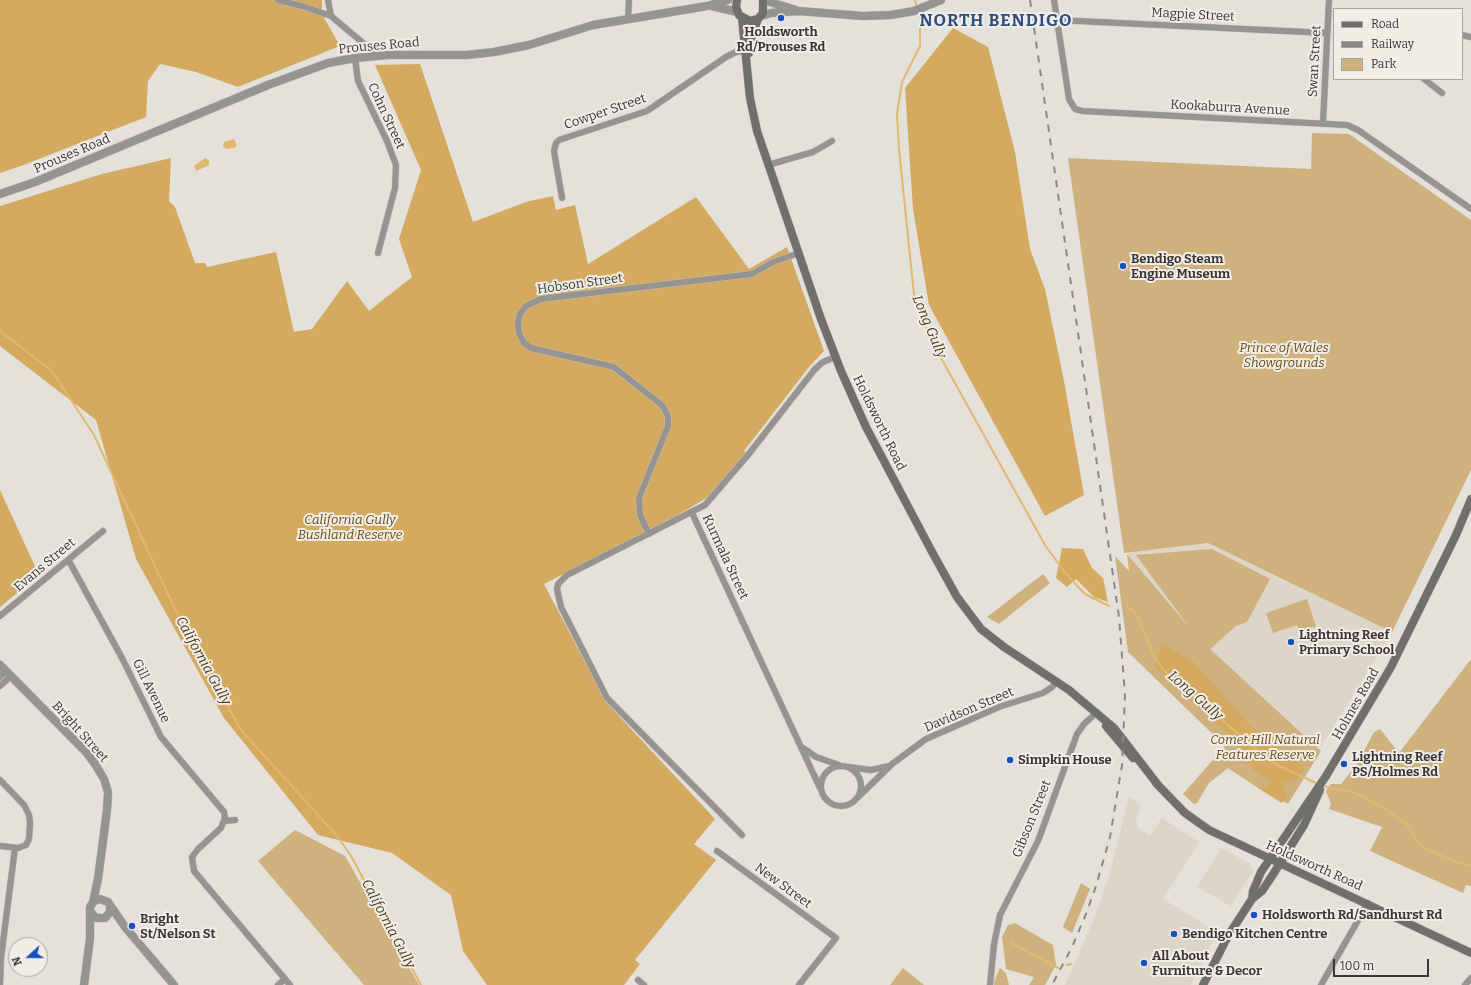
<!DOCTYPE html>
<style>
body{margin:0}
#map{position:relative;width:1471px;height:985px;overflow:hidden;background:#e4e0da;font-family:Bitter,serif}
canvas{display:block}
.legend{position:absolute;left:1333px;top:8px;width:130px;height:72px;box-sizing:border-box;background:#f1ede7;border:1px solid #a7a5a0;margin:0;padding:5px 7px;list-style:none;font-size:12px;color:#393835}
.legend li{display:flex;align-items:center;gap:8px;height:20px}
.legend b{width:20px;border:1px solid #a7a5a0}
.north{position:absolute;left:8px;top:937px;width:40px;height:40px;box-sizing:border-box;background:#f1ede7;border:1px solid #a7a5a0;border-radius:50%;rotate:249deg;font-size:11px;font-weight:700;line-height:16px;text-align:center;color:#393835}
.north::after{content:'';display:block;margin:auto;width:14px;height:18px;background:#1750bc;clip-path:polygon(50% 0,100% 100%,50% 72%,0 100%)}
.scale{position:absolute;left:1333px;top:959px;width:96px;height:18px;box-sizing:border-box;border:2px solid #393835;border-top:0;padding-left:5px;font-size:12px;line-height:14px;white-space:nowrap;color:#393835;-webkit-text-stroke:3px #f1ede7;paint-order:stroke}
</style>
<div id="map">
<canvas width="1471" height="985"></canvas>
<ul class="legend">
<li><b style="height:5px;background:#716f6b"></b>Road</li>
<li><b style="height:5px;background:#8b8884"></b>Railway</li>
<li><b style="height:11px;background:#cfb17e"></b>Park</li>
</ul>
<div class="north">N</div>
<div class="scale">100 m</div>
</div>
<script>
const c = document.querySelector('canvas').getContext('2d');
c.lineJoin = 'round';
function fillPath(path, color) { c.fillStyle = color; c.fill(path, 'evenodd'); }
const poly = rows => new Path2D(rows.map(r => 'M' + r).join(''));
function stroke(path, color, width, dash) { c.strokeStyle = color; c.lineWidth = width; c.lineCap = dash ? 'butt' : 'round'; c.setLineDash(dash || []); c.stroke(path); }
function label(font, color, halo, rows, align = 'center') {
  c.font = font + ' Bitter,serif'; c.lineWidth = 4; c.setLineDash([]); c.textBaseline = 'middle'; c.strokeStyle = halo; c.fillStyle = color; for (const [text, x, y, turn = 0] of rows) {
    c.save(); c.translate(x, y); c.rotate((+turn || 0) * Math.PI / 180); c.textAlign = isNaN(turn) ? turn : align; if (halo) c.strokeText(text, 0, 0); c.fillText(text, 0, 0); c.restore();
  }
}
fillPath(poly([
 [1208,543,1392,632,1321,747,1319,748,1201,651,1127,553],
 [1129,797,1141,805,1136,820,1138,828,1150,836,1162,818,1199,842,1163,899,1217,932,1191,985,1065,985,1096,914,1110,873],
 [1221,848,1249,863,1253,871,1231,906,1197,887]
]), '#dcd5c8');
fillPath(poly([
 [1312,133,1349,134,1471,220,1471,470,1392,632,1208,543,1124,553,1068,158,1311,169],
 [1212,549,1270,579,1247,622,1236,626,1210,649,1321,751,1288,804,1263,789,1261,790,1228,768,1209,783,1197,803,1194,804,1183,794,1225,746,1128,652,1115,556,1129,571,1127,554,1189,627,1136,555],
 [1043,574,1050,583,999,624,987,617],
 [1307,599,1316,626,1299,632,1297,625,1273,633,1266,613],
 [1471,659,1471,886,1466,885,1463,893,1370,851,1382,827,1329,809,1331,804,1326,791,1331,784,1341,784,1357,764,1374,732,1380,729,1399,753],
 [295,830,345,856,419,985,364,985,258,861],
 [1081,883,1090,889,1072,933,1063,927],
 [1015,923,1053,945,1056,965,1045,985,1029,985,1034,977,1006,969,1002,937,1008,925],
 [903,968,924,985,890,985],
 [1000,968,1006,973,1009,985,994,985,995,979]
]), '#cfb17e');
fillPath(poly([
 [0,0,322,0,322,14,340,46,238,87,196,72,160,64,148,81,146,117,21,166,0,173],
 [953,28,988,47,1015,152,1030,249,1045,289,1064,381,1084,495,1045,516,929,305,913,209,905,88],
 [420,64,473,222,526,202,553,196,556,210,575,205,588,264,696,197,749,269,787,247,824,351,809,367,744,451,746,452,708,497,678,515,544,584,606,702,715,819,694,844,716,860,635,960,640,964,624,985,487,985,463,951,451,895,392,853,318,835,224,718,136,559,96,420,0,346,0,206,102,174,171,158,169,201,175,207,195,263,205,263,207,267,276,252,294,332,312,329,347,281,369,311,412,277,399,239,421,170,375,65],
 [0,490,39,575,0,607],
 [1062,548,1083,549,1092,568,1103,578,1108,602,1094,597,1076,579,1067,587,1056,578],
 [1162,644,1194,662,1254,730,1305,767,1298,779,1283,783,1286,797,1282,803,1261,790,1273,782,1251,768,1235,740,1155,667]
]), '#d3aa5f');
fillPath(poly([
 [234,139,237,146,234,148,226,149,223,146,224,142],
 [205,158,209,160,209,165,196,171,194,166]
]), '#e2b86e');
stroke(poly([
 [915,0,917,8],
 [918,12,920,19,920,46,902,82,897,114,899,149,914,295,920,313,936,349,1045,545,1066,574,1085,594,1109,606],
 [0,331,52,371,94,435,181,622,241,730,338,837,351,856,421,985],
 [1127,607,1133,610,1138,617,1154,656,1163,669,1264,756,1275,764,1318,784],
 [1322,785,1329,788,1353,792,1372,801,1405,822,1420,845,1426,849,1459,863,1471,865],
 [1010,942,1058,968],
 [1067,965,1071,964]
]), '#e2b86e', 2);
const minor = poly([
 [278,0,302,6,331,16,369,48,373,56],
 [328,0,331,16],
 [1054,0,1069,99,1075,109,1082,111,1347,125,1358,130,1471,209],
 [628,19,629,0],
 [1057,20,1327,33],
 [1462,35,1471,37],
 [355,58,358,81,387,141,396,165,395,188,378,253],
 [1424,79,1442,93],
 [1323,123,1329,0],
 [768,165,813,152,832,141],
 [562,198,554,151,556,143,559,140,647,111,726,57,736,52,748,51],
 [692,513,820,788],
 [649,534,640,515,639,498,668,426,668,417,663,406,614,367,531,348,524,343,519,333,518,321,520,314,526,306,541,299,752,274,773,262,799,253],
 [69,561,122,658,161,737,224,812,225,818,221,828,198,849,192,857,194,871,290,985],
 [0,616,103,531],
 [0,677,6,671],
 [0,686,11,676],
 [803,748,816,757,839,765],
 '821 786a20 20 0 1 1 40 0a20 20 0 1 1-40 0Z',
 [849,767,871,770,889,766],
 [0,780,24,805,29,815,30,823,29,839,26,845,18,848,0,846],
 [856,799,892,764,926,739,999,707,1043,693,1052,687,1057,681],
 [225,821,235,820],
 [742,835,607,698,561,607,557,589,558,584,567,575,705,505,748,455,815,369,823,362,835,357],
 [717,851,836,938,799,985],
 [638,980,644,985],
 [0,985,1,958,15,848],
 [278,985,285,979],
 [990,985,994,944,1000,915,1038,841,1077,734,1084,724,1096,713],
 [1321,985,1368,903],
 [1465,985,1471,978]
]);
const tertiary = poly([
 [763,0,796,10],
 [712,6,737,12],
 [761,16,771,13,798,11,863,16,891,15,914,11,941,0],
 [0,194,35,182,268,85,328,63,355,58,388,55,467,55,494,52,529,45,593,25,707,6,728,0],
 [0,665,86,752,95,764,104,779,108,792,107,810,98,879,93,902],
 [90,911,96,918,105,918,110,912,110,905],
 [84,985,90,938,90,907,94,901,100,899,108,902,125,927,174,985]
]);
const secondary = poly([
 [737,0,736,7,739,15,750,21,758,19,763,13,763,0],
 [742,18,750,98,757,131,821,319,841,371,866,427,931,550,957,597,981,629,1004,647,1069,690,1114,728,1158,785],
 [749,53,753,33,758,19],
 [1106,726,1133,758],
 [1156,783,1185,813,1209,830,1471,953],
 [1252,899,1253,891,1261,872,1326,776,1391,667,1456,535,1471,499],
 [1203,985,1228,936,1252,899,1262,891,1272,876,1304,825,1320,790]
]);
stroke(minor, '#c2beb9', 7);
stroke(tertiary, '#c2beb9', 9);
stroke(secondary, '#c2beb9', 9);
stroke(minor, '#959491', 6);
stroke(tertiary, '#959491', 8);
stroke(secondary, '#716f6b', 8);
stroke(poly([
 [1030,0,1119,617,1125,695,1122,765,1110,837,1096,886,1086,914,1072,947,1052,985]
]), '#8b8884', 2, [7, 7]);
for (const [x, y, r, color] of [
 [781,18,4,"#1750bc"],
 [1123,266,4,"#1750bc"],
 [1291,642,4,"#1750bc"],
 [1010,760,4,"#1750bc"],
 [1344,764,4,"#1750bc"],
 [1254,915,4,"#1750bc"],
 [132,926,4,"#1750bc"],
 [1174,934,4,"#1750bc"],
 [1144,963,4,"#1750bc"]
]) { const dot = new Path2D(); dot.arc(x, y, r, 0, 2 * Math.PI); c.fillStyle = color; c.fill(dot); stroke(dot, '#f1ede7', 1.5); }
label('13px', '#393835', '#f1ede7', [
 ["Magpie Street",1193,15,3],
 ["Prouses Road",379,46,-5],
 ["Swan Street",1315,61,-87],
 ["Kookaburra Avenue",1230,108,3],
 ["Cowper Street",605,112,-19],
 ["Cohn Street",386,116,65],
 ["Prouses Road",72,154,-23],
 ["Hobson Street",580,284,-8],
 ["Holdsworth Road",879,423,64],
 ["Kurmala Street",725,557,65],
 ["Evans Street",45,565,-40],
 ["Gill Avenue",151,691,64],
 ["Holmes Road",1356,704,-60],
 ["Davidson Street",969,710,-23],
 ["Bright Street",80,732,48],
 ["Gibson Street",1032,819,-68],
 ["Holdsworth Road",1314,866,24],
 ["New Street",783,886,36]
]);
label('bold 13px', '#393835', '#f1ede7', [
 ["Holdsworth",781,32,"center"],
 ["Rd/Prouses Rd",781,47,"center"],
 ["Bendigo Steam",1131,259],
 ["Engine Museum",1131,274],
 ["Lightning Reef",1299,635],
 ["Primary School",1299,650],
 ["Lightning Reef",1352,757],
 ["PS/Holmes Rd",1352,772],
 ["Simpkin House",1018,760],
 ["Holdsworth Rd/Sandhurst Rd",1262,915],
 ["Bright",140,919],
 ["St/Nelson St",140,934],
 ["Bendigo Kitchen Centre",1182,934],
 ["All About",1152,956],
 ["Furniture & Decor",1152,971]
], 'left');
label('italic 13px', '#684c12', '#f1ede7', [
 ["Prince of Wales",1284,348],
 ["Showgrounds",1284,363],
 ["California Gully",350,520],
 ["Bushland Reserve",350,535],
 ["Comet Hill Natural",1265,740],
 ["Features Reserve",1265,755]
]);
label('italic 14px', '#4e3c1c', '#f1ede7', [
 ["Long Gully",929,327,67],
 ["California Gully",203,661,61],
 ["Long Gully",1195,696,41],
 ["California Gully",388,924,62]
]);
c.letterSpacing = '1px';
label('bold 17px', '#2e4d84', '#f1ede7', [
 ["NORTH BENDIGO",996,21]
]);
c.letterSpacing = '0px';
</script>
